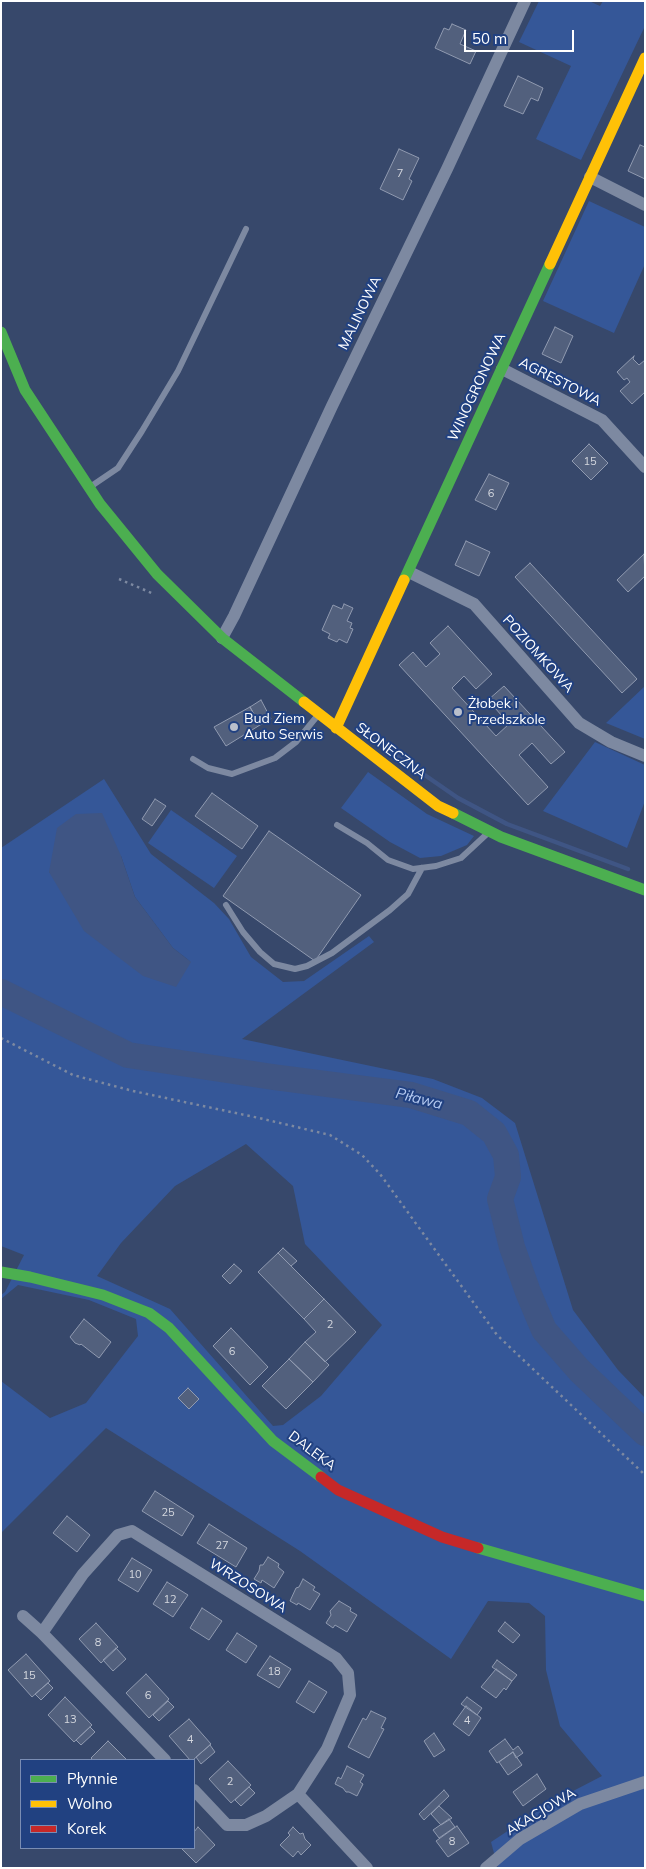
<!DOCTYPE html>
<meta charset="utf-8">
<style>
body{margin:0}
#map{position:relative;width:646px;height:1869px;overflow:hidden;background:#37486b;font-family:Mulish,sans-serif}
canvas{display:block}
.frame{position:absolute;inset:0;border:2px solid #fff;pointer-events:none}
.legend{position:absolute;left:20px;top:1759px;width:175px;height:90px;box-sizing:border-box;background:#214181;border:1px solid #7a8db3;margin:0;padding:6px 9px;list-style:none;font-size:15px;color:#fff}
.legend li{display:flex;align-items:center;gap:10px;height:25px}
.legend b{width:25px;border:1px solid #7a8db3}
.scale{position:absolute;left:464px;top:30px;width:110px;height:22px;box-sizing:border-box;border:2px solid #fff;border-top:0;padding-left:6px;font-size:15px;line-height:18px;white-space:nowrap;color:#fff;-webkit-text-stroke:4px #214181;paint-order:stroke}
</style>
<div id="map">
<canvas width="646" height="1869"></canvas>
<div class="frame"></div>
<ul class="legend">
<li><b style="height:6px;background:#4caf50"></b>Płynnie</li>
<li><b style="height:6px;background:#ffc107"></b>Wolno</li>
<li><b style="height:6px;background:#c62828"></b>Korek</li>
</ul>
<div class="scale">50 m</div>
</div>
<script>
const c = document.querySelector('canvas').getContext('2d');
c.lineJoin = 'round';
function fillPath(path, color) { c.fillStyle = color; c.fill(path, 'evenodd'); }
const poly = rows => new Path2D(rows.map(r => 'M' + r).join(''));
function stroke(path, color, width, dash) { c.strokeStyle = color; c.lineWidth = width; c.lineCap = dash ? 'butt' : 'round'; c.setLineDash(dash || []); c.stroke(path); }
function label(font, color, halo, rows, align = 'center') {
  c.font = font + ' Mulish,sans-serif'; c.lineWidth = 4; c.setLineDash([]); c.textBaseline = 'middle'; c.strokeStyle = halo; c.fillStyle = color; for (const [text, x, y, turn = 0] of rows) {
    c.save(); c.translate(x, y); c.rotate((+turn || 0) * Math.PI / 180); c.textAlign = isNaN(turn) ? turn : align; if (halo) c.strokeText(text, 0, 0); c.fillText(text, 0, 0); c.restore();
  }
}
fillPath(poly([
 [539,1,589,1,600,6,603,1,645,1,645,26,581,160,536,139,571,66,519,42],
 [589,201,645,227,645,264,614,333,543,301],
 [645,686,645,739,606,723],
 [595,742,645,765,645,801,627,848,543,811],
 [368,772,427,814,474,836,467,845,441,856,420,858,390,842,341,808],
 [104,779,151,854,214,903,229,919,251,957,283,982,304,981,369,936,374,942,242,1039,433,1079,482,1098,515,1123,573,1310,618,1370,645,1398,645,1868,498,1868,491,1842,550,1803,602,1776,560,1726,546,1670,545,1616,529,1603,488,1601,451,1659,300,1551,106,1428,1,1533,1,1381,50,1418,86,1403,138,1336,136,1319,89,1300,18,1285,1,1299,1,1295,5,1292,24,1255,1,1246,1,848],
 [121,856,135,897,173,948,191,962,49,872],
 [246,1144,293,1186,305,1244,382,1325,321,1396,283,1425,273,1426,170,1309,97,1276,121,1243,175,1186],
 [171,810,237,856,214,888,148,843]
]), '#355798');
fillPath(poly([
 [102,813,121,856,135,897,173,948,191,962,176,987,143,976,84,931,49,872,57,828,76,814]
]), '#3f5584');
stroke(poly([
 [358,729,458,798,507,824,628,869]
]), '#3f5584', 4.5);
stroke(poly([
 [1,992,128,1055,273,1077,411,1095,469,1113,494,1133,506,1155,508,1177,500,1199,512,1247,528,1292,544,1330,579,1370,645,1433]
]), '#3f5584', 26);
const building = poly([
 [452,24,466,30,460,44,476,51,470,64,435,48,444,28,449,30,452,24],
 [518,76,543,88,538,101,531,98,523,114,504,106,518,76],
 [640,145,645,147,645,179,628,171,640,145],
 [399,149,419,158,409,179,412,181,403,200,380,189,399,149],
 [555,327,573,336,561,363,542,354,555,327],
 [634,356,633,359,639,365,645,360,645,392,632,404,620,391,630,382,627,378,624,380,617,372,634,356],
 [589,444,608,463,591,480,572,461,589,444],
 [489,474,509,483,496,510,475,500,489,474],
 [466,541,490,552,479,576,455,565,466,541],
 [644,554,645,576,628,592,617,580,644,554],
 [530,563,637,679,622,693,515,577,530,563],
 [344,604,353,608,347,621,352,623,350,628,353,629,347,643,339,639,337,642,328,638,330,634,322,630,333,605,342,609,344,604],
 [448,626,492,674,476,689,464,676,452,688,496,736,509,724,488,700,504,686,565,752,551,764,532,743,519,755,548,787,528,805,399,665,413,652,426,667,440,654,430,643,448,626],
 [261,700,271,719,260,725,250,707,261,700],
 [250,707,260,725,226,746,214,727,250,707],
 [212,793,258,826,242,849,195,816,212,793],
 [155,799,166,806,152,826,142,819,155,799],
 [269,831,361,895,315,961,223,896,269,831],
 [283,1248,297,1261,291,1266,278,1253,283,1248],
 [278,1253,324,1299,304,1319,258,1272,278,1253],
 [234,1264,242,1271,230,1284,222,1276,234,1264],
 [324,1299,356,1332,325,1362,305,1342,316,1332,304,1319,324,1299],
 [84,1319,111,1342,99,1358,81,1344,80,1345,75,1343,70,1337,84,1319],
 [231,1328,268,1367,250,1385,213,1346,231,1328],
 [305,1342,329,1365,313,1382,289,1359,305,1342],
 [289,1359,313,1382,286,1409,262,1386,289,1359],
 [188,1388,199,1399,189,1409,178,1398,188,1388],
 [155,1491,194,1516,182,1536,142,1511,155,1491],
 [67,1516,90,1535,77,1552,53,1533,67,1516],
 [209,1524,247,1548,236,1567,197,1543,209,1524],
 [268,1557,279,1564,278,1567,284,1572,274,1588,262,1580,261,1583,254,1579,259,1571,260,1565,263,1565,268,1557],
 [132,1558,152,1570,138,1592,118,1580,132,1558],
 [303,1579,315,1587,313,1590,320,1594,310,1610,298,1603,297,1605,290,1601,296,1588,299,1587,303,1579],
 [167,1582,188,1595,173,1617,153,1604,167,1582],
 [339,1601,351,1608,350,1611,357,1615,347,1632,335,1625,333,1628,326,1623,331,1615,330,1611,339,1601],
 [202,1608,222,1621,209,1640,190,1628,202,1608],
 [505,1622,520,1635,513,1643,498,1631,505,1622],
 [96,1623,118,1647,101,1663,79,1639,96,1623],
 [237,1633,257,1646,246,1663,226,1650,237,1633],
 [116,1648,126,1659,113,1671,103,1660,116,1648],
 [26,1654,50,1681,32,1697,8,1670,26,1654],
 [270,1656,291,1669,279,1688,257,1675,270,1656],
 [497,1660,517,1675,512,1681,492,1667,497,1660],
 [496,1669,512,1681,506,1690,504,1688,496,1698,481,1687,496,1669],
 [146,1674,169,1699,149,1718,126,1693,146,1674],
 [309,1681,327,1692,314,1713,296,1702,309,1681],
 [48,1683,53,1688,41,1700,35,1694,48,1683],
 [65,1697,92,1725,74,1742,48,1715,65,1697],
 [467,1697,482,1708,477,1715,461,1704,467,1697],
 [168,1701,174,1707,159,1721,153,1715,168,1701],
 [466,1706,481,1718,469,1736,453,1724,466,1706],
 [371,1711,386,1718,381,1728,384,1729,369,1758,348,1747,363,1718,366,1720,371,1711],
 [189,1719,211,1744,193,1760,190,1760,169,1736,189,1719],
 [90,1727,95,1732,81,1745,76,1740,90,1727],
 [434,1733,445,1750,434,1757,424,1741,434,1733],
 [505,1739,513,1750,518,1746,523,1753,516,1758,513,1752,497,1763,489,1751,505,1739],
 [108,1741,127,1760,93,1760,91,1758,108,1741],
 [210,1745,215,1752,201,1764,196,1757,210,1745],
 [513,1752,522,1765,508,1775,499,1762,513,1752],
 [228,1761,251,1785,231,1803,209,1779,228,1761],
 [347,1766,364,1775,360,1782,363,1784,357,1796,349,1792,346,1792,343,1788,335,1784,338,1777,341,1779,347,1766],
 [537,1774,546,1789,523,1806,513,1792,537,1774],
 [249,1787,255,1793,241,1806,235,1800,249,1787],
 [444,1790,449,1796,424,1820,419,1814,444,1790],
 [439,1806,452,1818,441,1825,431,1814,439,1806],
 [449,1819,455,1827,439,1838,433,1830,449,1819],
 [457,1826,469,1843,448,1857,436,1841,457,1826],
 [198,1827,215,1845,196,1863,181,1848,194,1848,194,1832,198,1827],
 [293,1827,300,1834,303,1833,305,1839,311,1845,301,1855,298,1851,293,1857,280,1845,290,1835,288,1833,293,1827]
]);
fillPath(building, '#52607d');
stroke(building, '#909ab0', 1);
stroke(poly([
 [119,579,154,594],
 [1,1038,73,1075,133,1091,259,1118,330,1135,362,1155,380,1174,497,1335,645,1475]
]), '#7d89a1', 2.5, [2.5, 4]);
stroke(poly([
 [90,487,118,468,142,431,178,371,246,229],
 [193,759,208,768,232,774,275,758,296,742,318,715],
 [337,825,367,843,388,860,413,869,436,866,461,858,489,832],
 [226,905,243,932,260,952,274,964,295,969,307,966,332,953,390,910,408,894,422,868]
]), '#7d89a1', 6);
stroke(poly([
 [590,177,645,205],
 [502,369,602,420,645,467],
 [409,572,474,604,579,723,611,742,645,756],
 [222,638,234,616,332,406,447,169,525,1],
 [23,1616,42,1633,165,1760],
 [42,1633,83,1574,118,1535,132,1531,336,1658,348,1673,350,1695,327,1749,298,1794],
 [194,1790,227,1825,246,1825,266,1816,298,1794,367,1868],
 [486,1868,520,1839,580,1804,645,1782]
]), '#7d89a1', 12);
stroke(poly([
 [1,332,25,390,100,504,157,574,222,638,304,702],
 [404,580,550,264],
 [453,813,501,837,645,890],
 [1,1272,30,1277,103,1295,149,1313,169,1328,273,1441,321,1477],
 [478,1548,645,1596]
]), '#4caf50', 11);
stroke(poly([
 [550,264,645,58],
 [304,702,438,806,453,813],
 [336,728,404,580]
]), '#ffc107', 11);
stroke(poly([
 [321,1477,338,1490,442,1537,478,1548]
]), '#c62828', 11);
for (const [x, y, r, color] of [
 [458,712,5,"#b9bfcb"],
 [234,727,5,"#b9bfcb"]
]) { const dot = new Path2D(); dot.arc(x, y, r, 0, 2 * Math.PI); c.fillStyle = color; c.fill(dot); stroke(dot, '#214181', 2); }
label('11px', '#d4d7de', null, [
 ["7",400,174],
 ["15",590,462],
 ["6",491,494],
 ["2",330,1325],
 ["6",232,1352],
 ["25",168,1513],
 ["27",222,1546],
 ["10",135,1575],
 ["12",170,1600],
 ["8",98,1643],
 ["18",274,1672],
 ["15",29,1676],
 ["6",148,1696],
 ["13",70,1720],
 ["4",467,1721],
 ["4",190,1740],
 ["2",230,1782],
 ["8",452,1842]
]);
label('14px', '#fff', '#214181', [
 ["MALINOWA",360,313,-64],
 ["AGRESTOWA",560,382,27],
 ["WINOGRONOWA",477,387,-65],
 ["POZIOMKOWA",538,654,48],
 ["SŁONECZNA",391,751,37],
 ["DALEKA",312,1451,37],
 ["WRZOSOWA",248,1586,32],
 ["AKACJOWA",541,1812,-31]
]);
label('14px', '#fff', '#214181', [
 ["Żłobek i",468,704],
 ["Przedszkole",468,720],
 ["Bud Ziem",244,719],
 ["Auto Serwis",244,735]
], 'left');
label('italic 15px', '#b3c8ef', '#214181', [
 ["Piława",419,1099,14]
]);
</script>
